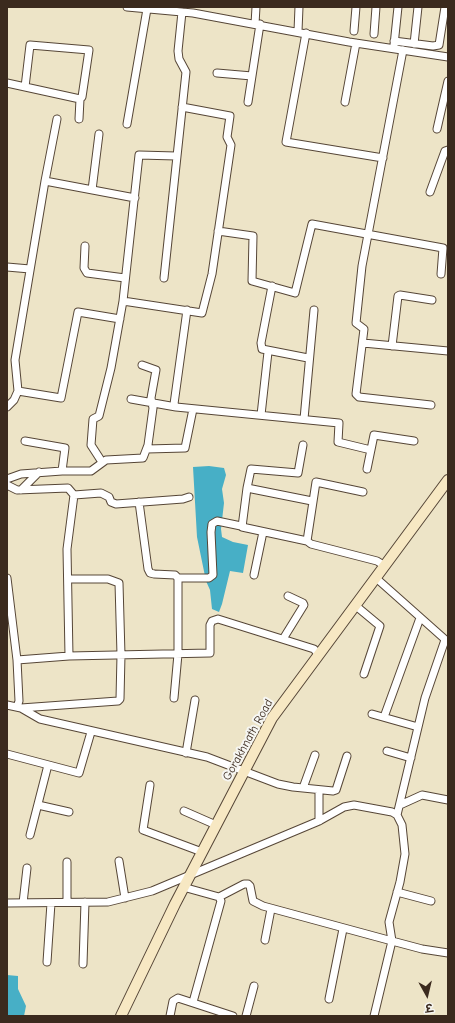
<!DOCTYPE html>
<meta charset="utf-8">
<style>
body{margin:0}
#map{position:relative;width:455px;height:1023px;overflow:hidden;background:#ede4c7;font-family:"Comic Neue","Playpen Sans Deva",sans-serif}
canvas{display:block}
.frame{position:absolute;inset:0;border:8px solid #3b2a1e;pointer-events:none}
.north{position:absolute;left:407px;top:975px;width:40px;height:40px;-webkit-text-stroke:3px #f6f6f2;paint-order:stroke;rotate:172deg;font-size:11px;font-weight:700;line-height:16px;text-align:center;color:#3b2a1e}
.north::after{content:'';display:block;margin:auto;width:14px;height:18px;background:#3b2a1e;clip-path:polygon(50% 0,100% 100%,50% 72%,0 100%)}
</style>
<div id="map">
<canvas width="455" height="1023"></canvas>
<div class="frame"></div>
<div class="north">उ</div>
</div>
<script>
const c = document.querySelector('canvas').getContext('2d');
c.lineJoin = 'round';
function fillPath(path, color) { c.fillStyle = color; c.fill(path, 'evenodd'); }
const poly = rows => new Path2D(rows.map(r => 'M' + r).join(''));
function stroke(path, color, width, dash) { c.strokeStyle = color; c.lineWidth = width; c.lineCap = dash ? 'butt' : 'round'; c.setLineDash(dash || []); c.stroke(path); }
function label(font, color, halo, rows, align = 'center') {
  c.font = font + ' "Comic Neue",sans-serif'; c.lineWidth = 4; c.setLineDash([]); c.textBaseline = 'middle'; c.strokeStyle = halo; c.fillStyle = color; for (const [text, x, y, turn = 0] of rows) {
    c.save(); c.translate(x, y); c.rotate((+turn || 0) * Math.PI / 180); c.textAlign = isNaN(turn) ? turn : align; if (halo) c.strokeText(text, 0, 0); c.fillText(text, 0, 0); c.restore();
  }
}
fillPath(poly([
 [209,466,224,468,226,475,222,489,224,503,221,529,222,537,233,542,248,545,243,573,230,571,222,604,219,612,212,609,210,590,206,581,197,537,193,467],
 [7,975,18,976,18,989,26,1006,24,1016,7,1016]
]), '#47afc6');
const minor = poly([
 [127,7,193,13,349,42,448,57],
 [255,24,256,7],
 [298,31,299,7],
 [354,31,356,7],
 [306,33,286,142,383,158],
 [374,34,376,7],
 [394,41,433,46,439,45,445,7],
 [414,44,418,7],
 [394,45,398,7],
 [403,50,362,266,356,323,364,329,356,394,359,397,431,405],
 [217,73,252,76],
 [7,83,80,99,79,119],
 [25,87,30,45,89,50,82,97,80,99],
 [248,102,260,24],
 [345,102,356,43],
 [57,119,45,181,135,198],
 [127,124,147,9],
 [437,129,448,81],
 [176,156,139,155,123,301,202,313,212,274,231,145,227,137,230,116,182,107],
 [92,190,99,134],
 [430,192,445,151,448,150],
 [218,231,253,236,252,281,295,293,312,224,443,248,441,274],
 [85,246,84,268,87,273,125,278],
 [7,267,30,269],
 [164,278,186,72,179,59,178,51,182,12],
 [272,286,261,343,262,349,308,358],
 [187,310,174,404,176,407,339,423,338,442,371,450],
 [363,343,448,351],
 [392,346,398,296,400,295,432,300],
 [18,391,61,398,78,312,120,319],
 [131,399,176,407],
 [7,407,14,400,18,391,15,360,45,181],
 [261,415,268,352],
 [304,419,314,310],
 [25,441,65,448,62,471],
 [303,445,298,473,251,469,247,488,312,501],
 [147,449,185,448,193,409],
 [102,462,91,445,93,419,99,416,111,368,123,301],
 [367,469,374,435,414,441],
 [7,479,21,474,62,471,91,471,106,460,143,458,148,445,153,408,151,398,156,370,142,365],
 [7,485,17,490,68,488,74,495,67,549,69,656,210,653,210,625,212,621,218,619,314,649,319,655],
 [247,488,242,527,307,541],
 [21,490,39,472],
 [363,492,316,482,307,541,311,544,377,561,385,566],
 [74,495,101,493,109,497,111,502,116,504,183,499,189,497],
 [139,502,148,569,150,573,154,574,175,575,178,578,178,654,174,698],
 [254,575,263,532],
 [7,578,17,660,19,701,17,707],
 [178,578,209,578,213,575,211,532,212,524,217,521,241,526],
 [376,578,448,642],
 [356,606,380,626,364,674],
 [283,639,304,605,303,603,288,596],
 [17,660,69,656],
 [7,705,21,708,40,719,207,757,278,784,293,787,303,788,315,755],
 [21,708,118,701,120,699,121,655,119,583,108,579,68,579],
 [372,714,418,727],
 [384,717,420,618],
 [387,751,411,758],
 [186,753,195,700],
 [7,754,79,773,91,732],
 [150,785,143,830,202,852],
 [303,788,333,791,336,790,347,756],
 [38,805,69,812],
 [400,805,422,795,448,800],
 [184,811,216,825],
 [397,815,425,698,445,640],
 [319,821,319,790],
 [30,835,48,765],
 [119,861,125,898],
 [67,862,67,902],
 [183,887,219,897,221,901,193,1002],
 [397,892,431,901],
 [219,897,244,884,248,884,250,886,253,901,263,906,392,941,374,1016],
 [7,903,108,902,152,891,319,821,344,807,354,805,392,812,397,815,402,825,405,854,400,882,389,922,392,941,422,949,448,953],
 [23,903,27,868],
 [265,940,271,909],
 [47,962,51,903],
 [83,964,85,902],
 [329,999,343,929],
 [170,1016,173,1001,178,998,233,1016],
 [246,1016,254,986]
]);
const secondary = poly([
 [121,1016,175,904,272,718,448,480]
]);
stroke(minor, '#564637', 9);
stroke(secondary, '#564637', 12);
stroke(minor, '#fff', 7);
stroke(secondary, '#f7e8c3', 10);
label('12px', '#3b2a1e', '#f6f6f2', [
 ["Gorakhnath Road",248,740,-61]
]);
</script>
